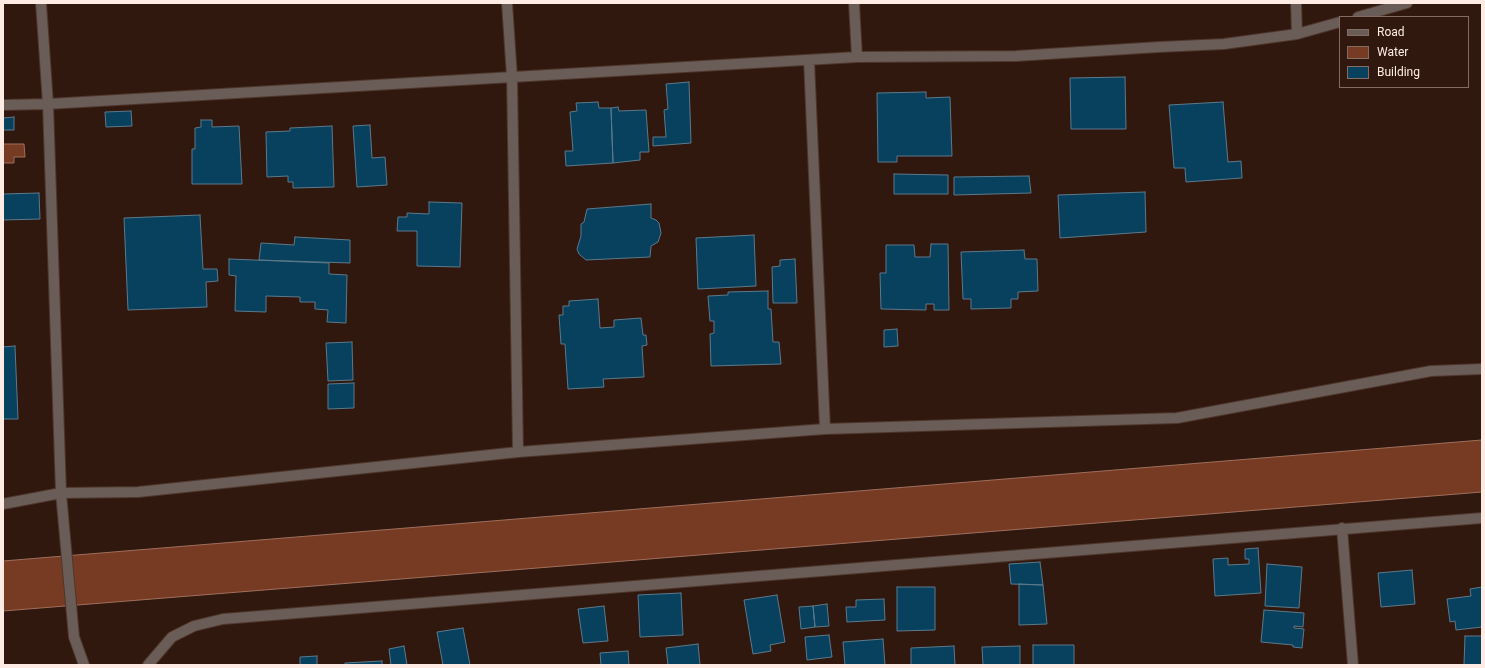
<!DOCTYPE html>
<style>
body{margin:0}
#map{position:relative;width:1485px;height:668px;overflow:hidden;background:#31180e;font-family:Roboto,sans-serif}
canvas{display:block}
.frame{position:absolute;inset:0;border:4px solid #fdebe4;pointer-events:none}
.legend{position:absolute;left:1339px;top:16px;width:130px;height:72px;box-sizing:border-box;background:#31180e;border:1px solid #836c64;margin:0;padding:5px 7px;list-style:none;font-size:12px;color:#fdebe4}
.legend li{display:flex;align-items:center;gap:8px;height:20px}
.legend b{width:20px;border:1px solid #836c64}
</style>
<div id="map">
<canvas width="1485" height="668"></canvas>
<div class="frame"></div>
<ul class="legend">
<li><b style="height:5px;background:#6a5c57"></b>Road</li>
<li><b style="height:11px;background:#773a23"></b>Water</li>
<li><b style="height:11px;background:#08415e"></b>Building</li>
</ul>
</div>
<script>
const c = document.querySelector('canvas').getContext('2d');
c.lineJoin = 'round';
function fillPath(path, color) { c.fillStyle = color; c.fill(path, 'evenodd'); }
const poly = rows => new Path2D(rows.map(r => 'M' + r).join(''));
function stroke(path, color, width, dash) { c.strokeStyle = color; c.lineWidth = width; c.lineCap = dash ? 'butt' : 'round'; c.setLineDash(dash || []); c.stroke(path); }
const water = poly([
 [3,144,24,144,25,157,14,157,14,163,3,163,3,144],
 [1482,440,1482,492,3,611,3,561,1482,440]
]);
fillPath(water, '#773a23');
stroke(water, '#9f6f5d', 1);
const building = poly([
 [1125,77,1126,129,1071,129,1070,78,1125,77],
 [689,82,691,143,653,146,653,137,666,137,664,110,668,109,666,84,689,82],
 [926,92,926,98,950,97,952,156,897,156,897,162,878,162,877,93,926,92],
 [598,102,599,108,611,108,613,163,566,166,565,151,573,151,570,112,577,111,576,103,598,102],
 [1223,102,1228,162,1241,161,1242,178,1186,182,1185,168,1174,168,1169,105,1223,102],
 [618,107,619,111,646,110,649,152,640,152,640,160,613,163,611,108,618,107],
 [131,111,132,126,106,127,105,112,131,111],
 [14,117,14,130,3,130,3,118,14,117],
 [201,120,212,120,212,127,239,126,242,184,192,184,192,149,195,149,195,128,201,127,201,120],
 [370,125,372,158,385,157,387,185,357,187,353,126,370,125],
 [332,126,334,187,293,188,293,182,288,182,288,176,267,177,266,132,290,131,290,128,332,126],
 [894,174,948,175,948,194,894,194,894,174],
 [1029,176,1031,193,954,195,954,177,1029,176],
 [1145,192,1146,232,1060,238,1058,195,1145,192],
 [39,193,40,219,3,220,3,194,39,193],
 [429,202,462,203,460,267,417,266,417,231,397,231,398,217,407,217,407,213,429,214,429,202],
 [651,204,651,218,656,220,659,223,661,233,658,242,651,246,650,257,586,260,579,254,577,249,581,236,581,224,584,222,587,209,651,204],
 [200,215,203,269,217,269,218,281,206,282,207,307,128,310,124,218,200,215],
 [754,235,756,286,698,289,696,238,754,235],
 [295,237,350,240,350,263,259,260,261,243,294,245,295,237],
 [931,244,948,244,949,310,934,310,934,304,926,304,926,310,881,309,880,273,886,273,886,245,914,245,915,257,930,257,931,244],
 [1024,250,1025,259,1037,259,1038,291,1018,292,1018,299,1011,299,1011,308,971,309,971,299,963,299,961,252,1024,250],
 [229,259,329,263,329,274,347,275,346,323,327,322,328,310,315,309,315,302,300,302,300,297,266,296,266,312,235,311,236,276,229,275,229,259],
 [795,259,797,303,773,303,772,267,780,266,780,260,795,259],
 [768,291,768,309,771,309,773,342,779,342,781,364,711,366,710,334,714,333,714,321,710,321,708,296,728,295,728,292,768,291],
 [598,299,600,328,614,327,614,320,641,318,643,335,646,335,647,345,642,346,644,377,603,379,604,387,568,389,565,344,561,344,559,315,563,315,563,306,569,306,569,301,598,299],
 [897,329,898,346,884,347,884,330,897,329],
 [352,342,353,380,328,381,326,343,352,342],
 [15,346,18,419,3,419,3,347,15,346],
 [354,383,354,408,328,409,328,384,354,383],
 [1258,548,1261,593,1215,596,1213,559,1228,558,1228,565,1249,564,1249,559,1245,559,1245,549,1258,548],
 [1040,562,1043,585,1011,584,1009,564,1040,562],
 [1267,564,1302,567,1299,608,1265,606,1267,564],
 [1412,570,1415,604,1381,607,1378,573,1412,570],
 [1019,584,1043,585,1047,624,1019,625,1019,584],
 [897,587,935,587,935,630,897,631,897,587],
 [1482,587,1482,627,1456,630,1455,621,1450,622,1447,599,1471,596,1470,589,1482,587],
 [681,593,683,635,640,637,638,595,681,593],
 [777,595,785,642,770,645,771,651,753,654,744,600,777,595],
 [884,599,885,620,847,622,846,607,856,607,856,600,884,599],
 [827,604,829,626,815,627,813,606,827,604],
 [604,606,608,641,583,643,578,609,604,606],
 [813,606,815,627,801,629,799,607,813,606],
 [1264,610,1304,613,1303,627,1294,626,1294,628,1304,629,1302,648,1293,647,1293,645,1261,642,1264,610],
 [463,628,470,665,443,665,437,632,463,628],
 [829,635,832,657,807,660,805,637,829,635],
 [1465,636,1482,636,1482,665,1464,665,1465,636],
 [883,639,885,665,845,665,843,642,883,639],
 [698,644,700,665,668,665,666,648,698,644],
 [1033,645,1074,645,1074,665,1033,665,1033,645],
 [404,646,407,665,391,665,389,649,404,646],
 [954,646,955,665,911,665,911,648,954,646],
 [1020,646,1020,665,983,665,982,647,1020,646],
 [628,651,629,665,601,665,600,653,628,651],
 [317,656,317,665,300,665,300,657,317,656],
 [382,661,382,665,345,665,345,663,382,661]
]);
fillPath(building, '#08415e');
stroke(building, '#5c798c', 1);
const street = poly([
 [41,3,48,104,61,493,74,637,84,665],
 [507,3,512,77,518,452],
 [854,3,857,57],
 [1296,3,1297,34],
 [1358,17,1407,3],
 [809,60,825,429],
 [3,105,48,104,857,57,1016,56,1159,47,1224,44,1297,34,1340,22],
 [3,504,61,493,138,492,518,452,825,429,1177,418,1431,371,1482,369],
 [1342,528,1353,665],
 [148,665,172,637,194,626,223,619,1482,518]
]);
stroke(street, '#4e362c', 12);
stroke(street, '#6a5c57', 10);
</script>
